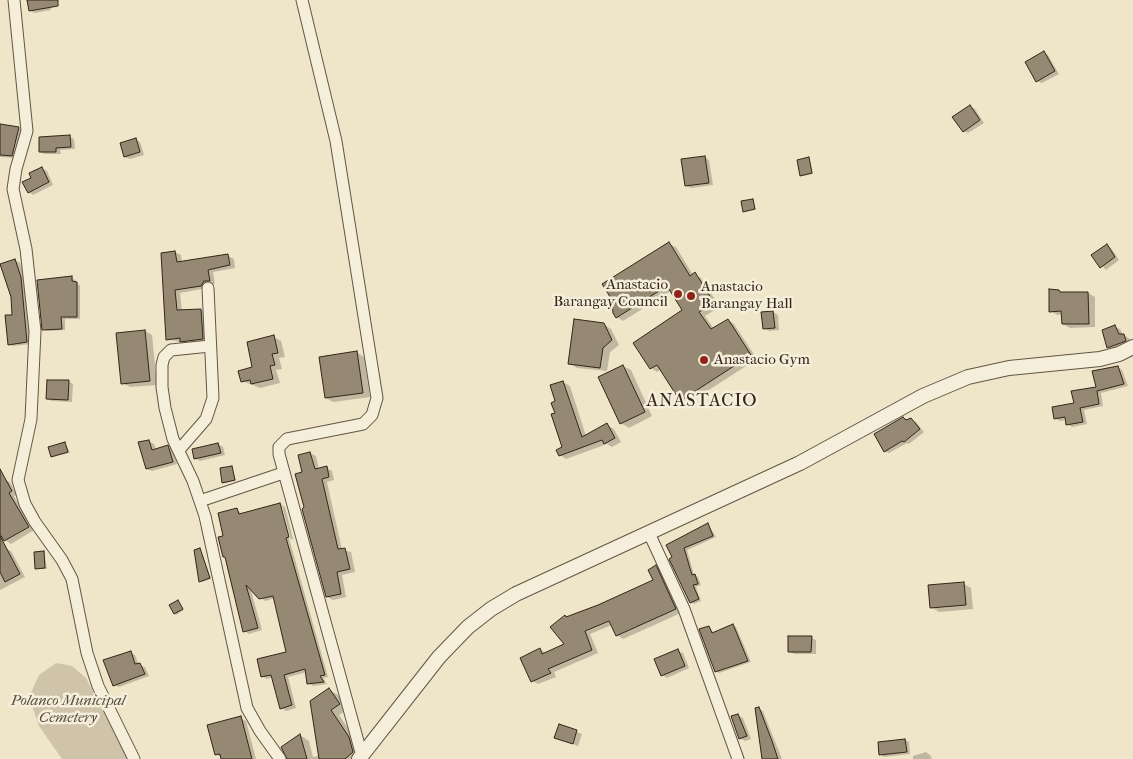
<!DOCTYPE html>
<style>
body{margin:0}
canvas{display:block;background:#efe5c8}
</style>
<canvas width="1133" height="759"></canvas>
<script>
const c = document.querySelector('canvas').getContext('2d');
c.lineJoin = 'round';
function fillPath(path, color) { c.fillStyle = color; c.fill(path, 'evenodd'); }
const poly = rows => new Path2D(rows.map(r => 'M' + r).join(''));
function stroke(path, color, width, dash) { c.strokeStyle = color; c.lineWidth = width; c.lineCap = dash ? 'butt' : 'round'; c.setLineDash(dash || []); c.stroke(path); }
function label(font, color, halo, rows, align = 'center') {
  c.font = font + ' "IM FELL French Canon",serif'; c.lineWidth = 5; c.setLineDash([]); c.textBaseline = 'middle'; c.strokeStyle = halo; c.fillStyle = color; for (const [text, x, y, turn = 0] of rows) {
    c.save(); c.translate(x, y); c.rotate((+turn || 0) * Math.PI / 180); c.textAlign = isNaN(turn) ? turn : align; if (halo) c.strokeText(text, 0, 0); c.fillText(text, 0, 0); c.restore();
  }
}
fillPath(poly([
 [56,663,72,666,86,678,128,759,62,759,39,726,29,697,39,675]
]), '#cfc4aa');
fillPath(poly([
 [28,0,49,0,51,10,34,13,30,10],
 [1044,53,1048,55,1059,74,1042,83,1037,81],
 [970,106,975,109,984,123,968,133,963,131],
 [0,127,19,128,23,131,17,158,0,157],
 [70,137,74,139,75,149,60,150,61,154,45,154,40,152],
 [135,139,140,142,144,155,130,159,125,157],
 [705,157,709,160,713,185,691,188,686,186],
 [809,159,813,174,803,176,801,175],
 [42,169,47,171,53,185,33,195,29,192,32,178],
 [753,200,756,210,744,211],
 [669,244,676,247,693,275,701,278,720,307,705,316,714,329,728,320,734,324,757,359,687,404,681,400,661,369,657,372,651,368,683,310,671,291,623,321,617,317],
 [1107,245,1111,248,1119,260,1106,270,1093,255],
 [175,252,181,255,182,263,228,256,234,259,235,268,213,272,215,284,210,284,207,288,180,293,182,311,201,310,207,314,208,342,187,344,168,339],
 [15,260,20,263,26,280,31,344,13,346,9,344,13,316],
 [72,277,80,286,80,319,65,319,65,330,47,331,44,329],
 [1059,291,1063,294,1088,293,1095,297,1095,327,1070,328,1063,324,1063,314,1057,315,1051,311],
 [773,312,778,315,779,330,769,331,764,328],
 [603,324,611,329,619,345,610,352,607,371,577,368,569,363],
 [1115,327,1120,329,1123,335,1129,338,1130,343,1113,350,1108,347],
 [145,331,152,335,157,385,130,387,122,383],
 [274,337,281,341,285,357,279,358,282,369,276,370,280,383,260,388,242,381],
 [356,352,364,357,370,397,333,402,326,398],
 [623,366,631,370,652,416,629,428,621,423],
 [1118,367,1122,370,1128,386,1101,393,1103,406,1084,410,1087,424,1072,427,1067,424,1066,420,1060,421,1055,418,1097,388],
 [68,381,73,384,72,402,52,401,47,399],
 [563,382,570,386,586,436,607,425,614,429,621,442,612,447,607,444,566,459,560,455,563,447,556,414,557,402],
 [903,418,916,422,924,432,909,444,907,443,889,453,884,451],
 [149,441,154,444,156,450,168,447,172,449,177,464,152,471,147,469,140,443],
 [65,443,70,453,52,457,50,448],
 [218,444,223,447,225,455,200,461,195,458],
 [310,453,316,456,319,469,326,468,332,471,334,480,327,482,342,550,351,552,355,572,342,575,346,597,333,600,327,597,305,508,304,473],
 [232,467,236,481,225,483,223,482],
 [0,478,10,482,17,495,14,496,34,530,11,544,5,540,0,532],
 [280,504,285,507,293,539,291,540,282,506,280,506,328,677,323,678,327,684,313,686,309,683,307,672,288,677,296,708,286,711,281,708,273,677,267,679,262,676,287,653,275,598,265,601,250,587,262,630,249,634,244,631,226,558,224,557,225,536,237,510,242,514],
 [708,524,716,537,687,550,694,575,698,577,701,585,696,587,701,601,694,604,691,602,671,559],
 [5,548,11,551,25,577,0,590,0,550],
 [200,549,211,579,202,582,200,581],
 [44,552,47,569,38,569,36,568],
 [656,567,662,570,681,613,623,639,617,635,612,625,590,634,598,653,554,672,556,677,538,684,532,681,540,649,546,653,567,645,565,616,568,618,599,606,654,581],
 [964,584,971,588,973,609,939,612,931,607],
 [178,602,184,610,176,615,175,614],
 [733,625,736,627,751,662,719,673,716,671,709,627,714,633],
 [811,638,816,640,816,654,794,654,789,651],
 [678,651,683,653,689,668,667,678,662,675],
 [130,652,135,655,139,665,145,667,149,676,119,687,114,685],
 [329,690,338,695,348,709,339,715,358,743,360,759,289,759,300,735,309,741,313,757,319,756],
 [758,708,763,711,782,759,763,759],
 [738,715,743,718,751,739,745,741,740,738],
 [240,718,246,721,256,759,223,759,216,754],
 [560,725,582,734,578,746,556,738],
 [905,740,909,742,910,754,884,757,880,754],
 [926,752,930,755,932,759,913,759,913,756]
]), '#0003');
const building = poly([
 [27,0,58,0,58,6,29,11,27,0],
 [1044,51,1055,71,1036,82,1025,62,1044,51],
 [970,105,980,120,963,132,952,117,970,105],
 [0,124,19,127,12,156,0,155,0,124],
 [70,135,71,147,56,148,56,152,39,152,39,137,70,135],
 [136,138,140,152,124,157,120,143,136,138],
 [705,156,709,183,685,186,681,159,705,156],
 [809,157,812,173,800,176,797,160,809,157],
 [42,167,49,182,28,193,22,182,31,178,29,173,42,167],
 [753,199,755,209,743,212,741,201,753,199],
 [669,242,690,276,695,272,714,303,699,312,711,329,728,319,751,355,680,401,657,365,650,369,633,343,682,310,667,286,616,318,613,313,612,300,602,284,669,242],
 [1107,244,1115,257,1100,268,1091,255,1107,244],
 [175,251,177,262,228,254,230,265,208,270,210,281,204,281,201,286,175,290,177,310,201,309,203,339,180,342,180,338,166,340,161,253,175,251],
 [15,259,21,277,27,342,8,345,5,315,12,315,11,297,0,264,15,259],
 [72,276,72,281,77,282,77,317,61,317,62,329,42,330,37,280,72,276],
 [1049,289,1059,290,1060,292,1088,292,1089,324,1062,324,1061,311,1049,312,1049,289],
 [773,311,775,328,763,329,761,312,773,311],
 [574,319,604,323,612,340,603,348,600,368,568,364,574,319],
 [1115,325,1119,334,1124,334,1126,341,1107,348,1102,330,1115,325],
 [145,330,150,381,121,384,116,333,145,330],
 [274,335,278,353,272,354,275,365,270,366,273,379,251,384,250,380,241,382,238,371,252,367,247,342,274,335],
 [357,351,363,393,325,398,319,357,357,351],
 [623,365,645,412,620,424,598,377,623,365],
 [1118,366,1124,384,1097,391,1099,404,1080,408,1083,422,1066,425,1065,417,1054,419,1052,407,1074,403,1071,391,1096,387,1092,371,1118,366],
 [47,380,69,380,68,400,46,399,47,380],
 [563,381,582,437,607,423,615,438,604,444,602,440,559,456,556,450,562,447,551,414,555,413,551,403,555,401,550,385,563,381],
 [903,417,906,420,911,418,920,429,904,442,902,441,884,452,874,434,903,417],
 [149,440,152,450,168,445,173,462,146,469,138,442,149,440],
 [65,442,68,452,51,457,48,447,65,442],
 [218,443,221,453,194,459,192,449,218,443],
 [310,452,315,469,327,466,329,477,322,479,338,549,345,548,350,569,337,572,341,594,326,597,302,509,304,507,295,474,302,472,298,455,310,452],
 [232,466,235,480,222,483,220,468,232,466],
 [0,469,12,491,9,493,29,527,4,541,0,534,0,469],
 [280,503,289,537,286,538,325,675,320,676,324,682,307,684,305,669,284,675,292,705,280,709,271,675,261,677,257,659,286,652,273,596,259,599,246,585,258,628,243,632,225,557,223,557,218,537,223,536,218,513,237,508,239,514,280,503],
 [708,523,713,536,684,548,692,575,695,574,698,584,693,585,699,599,690,603,669,559,672,557,666,545,708,523],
 [0,536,20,574,5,582,0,572,0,536],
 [200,548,210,578,199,582,194,550,200,548],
 [44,551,45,568,35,569,34,552,44,551],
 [656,565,676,609,616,636,609,621,585,631,592,650,548,669,551,673,531,682,520,658,540,648,542,654,564,644,550,627,565,615,566,617,598,605,653,580,648,570,656,565],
 [964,582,966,605,930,608,928,585,964,582],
 [178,600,183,609,174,614,169,605,178,600],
 [733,624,748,661,715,672,699,629,709,626,712,633,733,624],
 [788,636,812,636,811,652,788,652,788,636],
 [678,649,685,666,661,676,654,659,678,649],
 [131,651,135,664,140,663,145,674,113,686,103,660,131,651],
 [329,688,340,704,331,710,349,737,353,752,345,759,319,759,310,701,329,688],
 [759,707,772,741,778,759,762,759,755,708,759,707],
 [738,714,747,736,739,739,731,716,738,714],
 [241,716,252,759,221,759,220,754,215,755,207,725,241,716],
 [559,724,577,730,573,744,554,738,559,724],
 [300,734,307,759,287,759,281,747,300,734],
 [905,739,907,752,879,755,878,742,905,739]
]);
fillPath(building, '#958974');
stroke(building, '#342518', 1);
const minor = poly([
 [14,0,27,131,16,169,13,189,26,249,35,331,31,419,18,480,25,504,35,522,62,560,72,579,87,653,98,686,134,759],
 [302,0,336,141,377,398,372,415,363,424,287,439,279,447,279,454,362,756],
 [210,346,171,350,164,357,162,365,162,387,165,408,173,439,193,481,205,516,247,708,260,731,280,759],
 [179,450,206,419,213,398,208,288],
 [200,501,283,473],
 [649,533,684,609,738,759]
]);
const tertiary = poly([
 [359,759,439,657,468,627,491,609,516,594,800,463,923,396,968,377,1009,368,1100,359,1119,354,1133,347]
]);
stroke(minor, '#635544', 13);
stroke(tertiary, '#635544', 16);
stroke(minor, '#f5eedb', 11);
stroke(tertiary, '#f5eedb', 14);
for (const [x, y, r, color] of [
 [678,294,5,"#8f2418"],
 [691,296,5,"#8f2418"],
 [704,360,5,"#8f2418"]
]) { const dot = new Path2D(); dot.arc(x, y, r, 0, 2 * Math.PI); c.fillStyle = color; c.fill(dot); stroke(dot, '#f5eedb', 2); }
label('15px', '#342518', '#f5eedb', [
 ["Anastacio",668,285,"right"],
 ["Barangay Council",668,302,"right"],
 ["Anastacio",701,287],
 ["Barangay Hall",701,304],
 ["Anastacio Gym",714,360]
], 'left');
label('italic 15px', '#5b4d3c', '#f5eedb', [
 ["Polanco Municipal",68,701],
 ["Cemetery",68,718]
]);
c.letterSpacing = '1px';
label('18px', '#342518', '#f5eedb', [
 ["ANASTACIO",702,402]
]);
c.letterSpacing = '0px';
</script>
